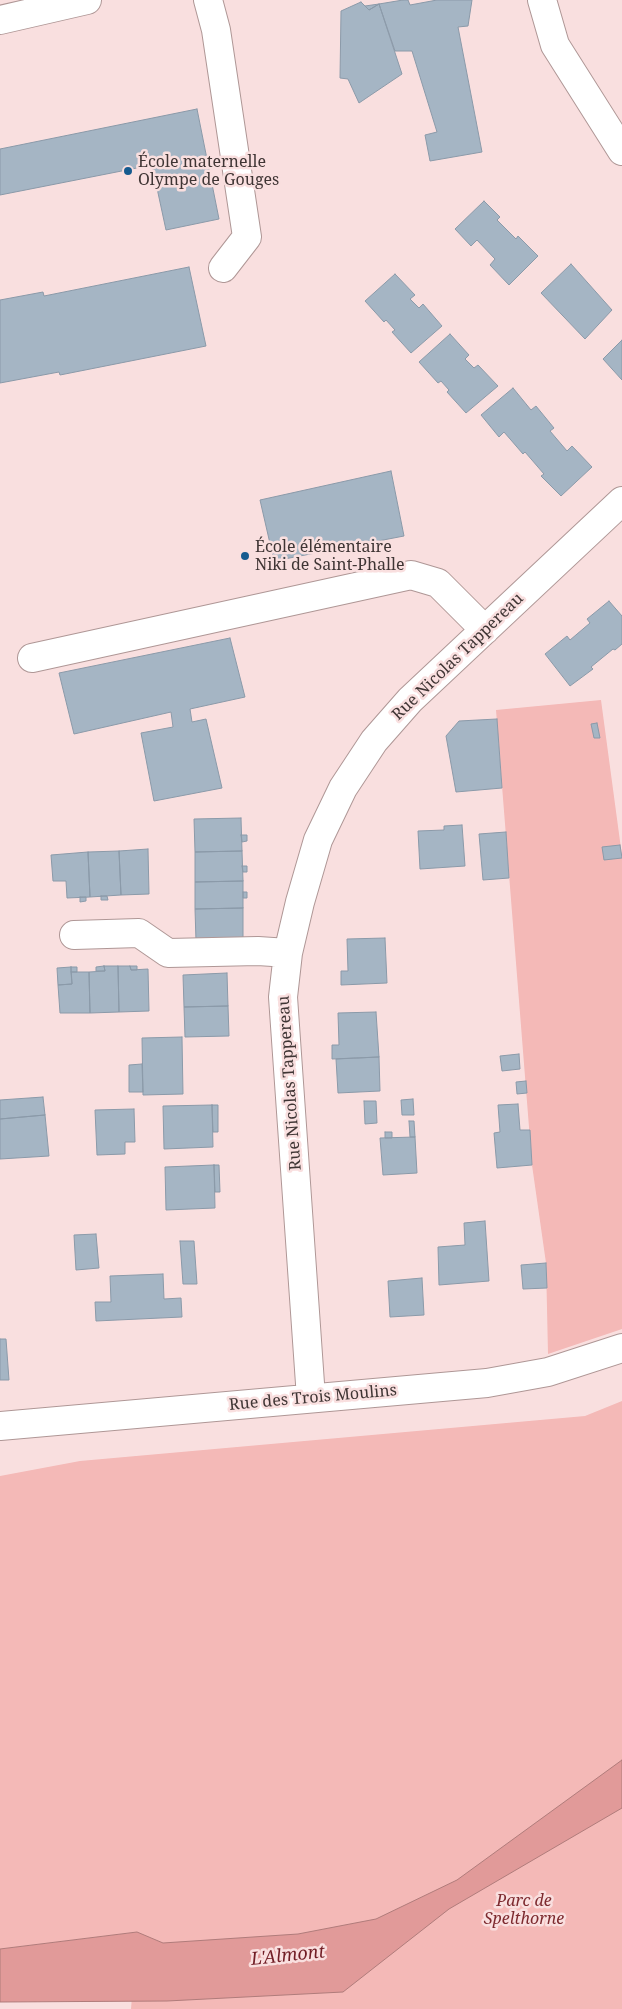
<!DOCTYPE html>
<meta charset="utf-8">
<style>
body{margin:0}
canvas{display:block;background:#f9dfdf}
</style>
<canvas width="622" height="2009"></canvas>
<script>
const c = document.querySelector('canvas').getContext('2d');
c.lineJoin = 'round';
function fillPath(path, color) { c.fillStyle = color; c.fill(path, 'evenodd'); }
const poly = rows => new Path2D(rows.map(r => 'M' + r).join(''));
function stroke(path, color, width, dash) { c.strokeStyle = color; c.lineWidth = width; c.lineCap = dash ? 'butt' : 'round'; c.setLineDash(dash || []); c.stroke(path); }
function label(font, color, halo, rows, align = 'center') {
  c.font = font + ' "Noto Serif",serif'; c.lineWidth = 5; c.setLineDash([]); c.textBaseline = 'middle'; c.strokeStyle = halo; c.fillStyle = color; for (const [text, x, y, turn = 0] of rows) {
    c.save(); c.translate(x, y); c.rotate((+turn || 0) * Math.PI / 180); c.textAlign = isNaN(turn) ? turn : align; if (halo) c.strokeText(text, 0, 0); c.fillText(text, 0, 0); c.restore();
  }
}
fillPath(poly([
 [601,700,622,856,622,1329,548,1354,546,1263,532,1165,496,710],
 [622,1401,622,2009,131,2009,137,1932,0,1949,0,1476,80,1461,585,1416]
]), '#f4b9b7');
const water = poly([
 [622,1760,622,1808,449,1909,343,1992,167,2001,0,2002,0,1949,137,1932,163,1943,298,1934,376,1919,457,1880,622,1760]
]);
fillPath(water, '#e19a99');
stroke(water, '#b07c7b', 1);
const building = poly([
 [403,0,408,0,410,5,437,0,472,0,468,26,458,27,482,152,430,161,425,135,437,132,412,51,395,51,379,4,403,0],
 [361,2,369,10,379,4,402,74,359,103,348,79,340,78,341,11,361,2],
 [379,4,369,10,365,6,379,4],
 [197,109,219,219,166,230,152,165,0,195,0,149,197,109],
 [484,201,500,217,497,220,516,239,518,236,538,256,509,285,490,265,495,259,477,240,471,246,455,229,484,201],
 [571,264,612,310,585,339,541,293,571,264],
 [189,267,206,346,60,375,59,372,0,383,0,300,43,292,44,296,189,267],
 [395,274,415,295,410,299,419,308,423,304,442,326,411,353,392,332,395,330,386,320,384,322,365,301,395,274],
 [450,334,469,355,465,359,474,368,478,365,498,386,466,413,447,392,449,390,441,381,438,383,419,362,450,334],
 [622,340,622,380,603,359,622,340],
 [513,388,531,410,536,406,554,428,550,431,567,451,572,446,592,467,561,496,541,476,544,474,525,452,523,454,504,432,499,437,481,415,513,388],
 [391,471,404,536,274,561,260,500,391,471],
 [609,601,622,616,622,644,615,650,613,649,591,667,593,669,570,686,545,654,567,636,570,640,590,623,587,619,609,601],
 [230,638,245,697,190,709,192,722,206,719,222,788,154,801,141,733,173,727,171,712,74,734,59,673,230,638],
 [497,719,502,788,456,792,446,736,459,721,497,719],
 [597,723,600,738,594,738,591,724,597,723],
 [241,818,242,851,195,852,194,819,241,818],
 [462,825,465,866,420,869,418,831,444,830,444,826,462,825],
 [506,832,509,878,483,880,479,834,506,832],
 [241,835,247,835,247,841,242,842,241,835],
 [620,845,622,858,604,860,602,847,620,845],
 [148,849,149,894,121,895,119,851,148,849],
 [119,851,121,895,90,897,88,852,119,851],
 [242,851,243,881,195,882,195,852,242,851],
 [88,852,90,897,67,898,66,881,53,881,51,855,88,852],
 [242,866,247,866,247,872,243,872,242,866],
 [243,881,243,908,195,909,195,882,243,881],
 [243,892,247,892,247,898,243,898,243,892],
 [101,896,107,896,108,900,101,900,101,896],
 [80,897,86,897,86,901,80,902,80,897],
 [243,908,243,941,196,941,195,909,243,908],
 [385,938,387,983,341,985,341,971,348,971,347,939,385,938],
 [104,966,105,971,96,971,96,967,104,966],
 [104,966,118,966,119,1012,90,1013,89,972,105,971,104,966],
 [118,966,130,966,131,970,148,969,149,1011,119,1012,118,966],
 [130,966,137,966,137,970,131,970,130,966],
 [71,967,72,984,58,985,57,968,71,967],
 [71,967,77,967,77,972,71,972,71,967],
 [71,972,89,972,90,1013,60,1013,58,985,72,984,71,972],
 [227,973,228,1006,184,1007,183,975,227,973],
 [228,1006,229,1036,185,1037,184,1007,228,1006],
 [376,1012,379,1057,332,1059,332,1045,339,1045,338,1013,376,1012],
 [182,1037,183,1094,143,1095,142,1038,182,1037],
 [519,1054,520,1069,502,1071,500,1056,519,1054],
 [379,1057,380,1091,338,1093,336,1059,379,1057],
 [142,1064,143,1092,129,1092,129,1065,142,1064],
 [526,1081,527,1093,517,1094,516,1082,526,1081],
 [43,1097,45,1115,0,1119,0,1100,43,1097],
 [413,1099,414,1115,402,1115,401,1100,413,1099],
 [364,1101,376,1101,377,1123,365,1124,364,1101],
 [518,1104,520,1130,530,1130,532,1165,497,1168,494,1133,500,1132,498,1105,518,1104],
 [212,1105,218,1105,218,1132,213,1132,212,1105],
 [212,1105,213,1147,164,1149,163,1106,212,1105],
 [134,1109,135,1142,125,1142,125,1154,97,1155,95,1110,134,1109],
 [45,1115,49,1156,0,1159,0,1119,45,1115],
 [409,1121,414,1121,415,1137,410,1137,409,1121],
 [385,1132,392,1132,392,1138,385,1138,385,1132],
 [415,1137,417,1173,383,1175,380,1138,415,1137],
 [214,1165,219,1165,220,1192,215,1192,214,1165],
 [214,1165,215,1208,166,1210,165,1167,214,1165],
 [485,1221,489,1281,439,1285,438,1247,465,1245,464,1223,485,1221],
 [96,1234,99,1268,76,1270,74,1235,96,1234],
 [180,1241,194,1241,197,1284,183,1284,180,1241],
 [546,1263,547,1288,523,1289,521,1265,546,1263],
 [163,1274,164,1299,181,1298,182,1317,96,1321,95,1302,111,1302,110,1276,163,1274],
 [422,1278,424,1315,390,1317,388,1281,422,1278],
 [0,1339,6,1339,9,1380,0,1380,0,1339]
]);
fillPath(building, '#a5b5c4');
stroke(building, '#8b9aa9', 1);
const minor = poly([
 [208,0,216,30,247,237,223,268],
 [542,0,555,45,622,151],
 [0,20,87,0],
 [32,658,411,575,438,583,485,630],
 [74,935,139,933,168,953,258,951,288,953],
 [311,1398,283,997,288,953,300,902,318,840,343,788,374,741,410,700,622,501],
 [0,1426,487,1383,548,1372,622,1348]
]);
stroke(minor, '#af9796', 30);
stroke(minor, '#fff', 28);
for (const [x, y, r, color] of [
 [128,171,5,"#165b8f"],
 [245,556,5,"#165b8f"]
]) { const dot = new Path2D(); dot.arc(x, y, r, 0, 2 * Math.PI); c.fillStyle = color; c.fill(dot); stroke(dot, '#f9dfdf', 2); }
label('16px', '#3f3534', '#f9dfdf', [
 ["École maternelle",138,162],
 ["Olympe de Gouges",138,180],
 ["École élémentaire",255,547],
 ["Niki de Saint-Phalle",255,565]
], 'left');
label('16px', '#3f3534', '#f9dfdf', [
 ["Rue Nicolas Tappereau",458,657,-44],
 ["Rue Nicolas Tappereau",290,1083,-94],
 ["Rue des Trois Moulins",313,1398,-5]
]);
label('italic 16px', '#7d2a2f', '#f9dfdf', [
 ["Parc de",524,1901],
 ["Spelthorne",524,1919]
]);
label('italic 18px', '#711d25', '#f9dfdf', [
 ["L'Almont",288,1956,-6]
]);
</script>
